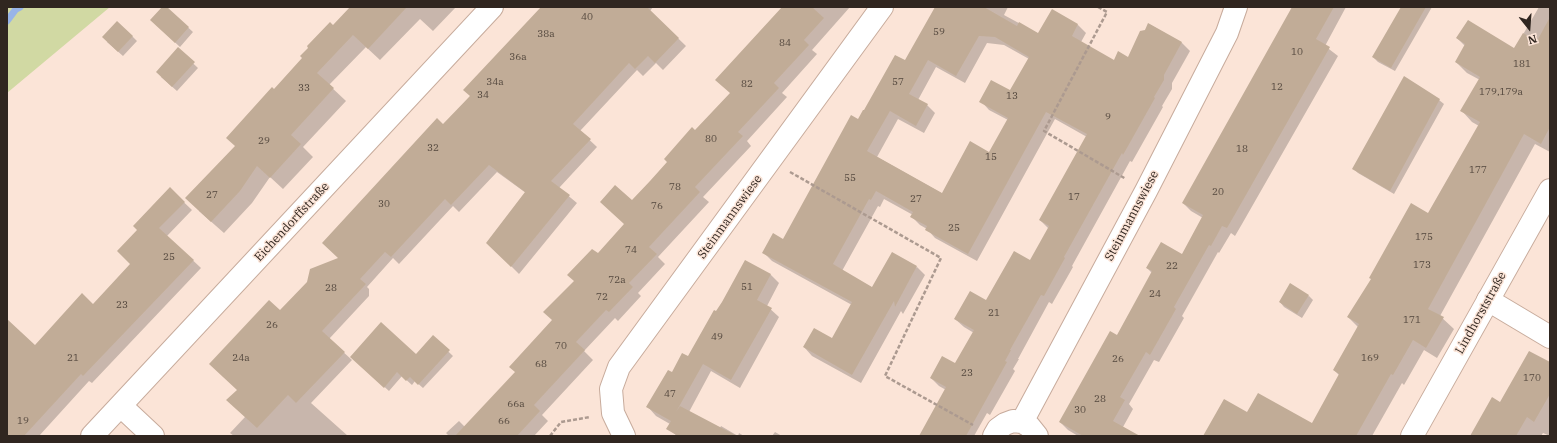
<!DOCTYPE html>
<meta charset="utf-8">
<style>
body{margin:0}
#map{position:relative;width:1557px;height:443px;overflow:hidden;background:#fbe4d7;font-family:"IBM Plex Serif",serif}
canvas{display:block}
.frame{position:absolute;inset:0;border:8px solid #302620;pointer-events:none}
.north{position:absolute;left:1509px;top:8px;width:40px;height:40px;-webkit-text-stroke:3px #fbe4d7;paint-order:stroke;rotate:163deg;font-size:11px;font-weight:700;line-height:16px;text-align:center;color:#302620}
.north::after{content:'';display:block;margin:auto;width:14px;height:18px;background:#302620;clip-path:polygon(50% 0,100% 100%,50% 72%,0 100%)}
</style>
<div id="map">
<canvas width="1557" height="443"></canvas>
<div class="frame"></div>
<div class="north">N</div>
</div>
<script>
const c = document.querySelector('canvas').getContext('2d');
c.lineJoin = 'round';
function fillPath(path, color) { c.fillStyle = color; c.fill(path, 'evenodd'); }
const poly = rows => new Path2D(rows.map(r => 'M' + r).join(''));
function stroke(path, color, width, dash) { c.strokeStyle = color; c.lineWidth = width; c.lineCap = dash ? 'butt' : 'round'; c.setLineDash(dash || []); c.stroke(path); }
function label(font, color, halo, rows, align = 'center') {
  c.font = font + ' "IBM Plex Serif",serif'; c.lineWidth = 3; c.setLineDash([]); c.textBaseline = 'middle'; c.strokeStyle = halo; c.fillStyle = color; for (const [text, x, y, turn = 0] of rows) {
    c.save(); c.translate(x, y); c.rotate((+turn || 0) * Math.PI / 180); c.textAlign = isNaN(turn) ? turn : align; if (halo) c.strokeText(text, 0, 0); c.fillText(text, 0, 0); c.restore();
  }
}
fillPath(poly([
 [7,7,110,7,7,93]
]), '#d1d9a3');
fillPath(poly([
 [163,7,166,7,193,32,180,47,151,20],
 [352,7,456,7,433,31,420,19,380,60,366,47,329,85,346,101,303,147,313,157,283,189,270,177,252,203,224,233,199,211,236,146,274,90],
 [551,7,653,7,650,11,686,46,663,70,656,63,643,76,637,70,580,131,597,147,559,188,577,203,519,274,488,243,526,193,497,172,459,212,453,206,399,264,393,258,367,287,369,289,369,296,329,339,352,360,311,403,348,436,234,436,230,433,245,417,238,390,280,312,339,259,443,126],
 [783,7,850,7,812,50,817,54,782,93,787,97,747,141,751,146,703,197,709,202,658,257,665,264,638,293,641,296,618,321,615,318,584,351,593,360,542,415,548,421,534,436,449,436,446,433,459,421,465,427,516,373,553,321,575,281,625,224,632,202,731,94],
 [936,7,1008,7,1004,15,1039,34,1052,10,1078,25,1086,33,1081,42,1114,61,1128,58,1149,24,1182,43,1190,51,1172,83,1172,89,1162,106,1163,107,1132,162,1130,161,1072,266,1073,267,1052,304,1049,302,1018,359,1019,359,1013,369,1015,371,990,415,987,413,974,436,920,436,946,390,939,386,931,378,955,365,974,333,964,327,955,319,987,301,1030,261,1049,229,1040,220,1087,137,1055,119,977,261,935,238,927,229,920,225,912,217,913,215,884,199,880,207,878,206,842,271,873,288,917,267,925,275,903,314,901,311,861,383,812,356,804,347,832,339,852,305,772,261,764,253,783,240,858,121,906,62],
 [987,43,1004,45,1029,59,1011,92,981,101,989,110,1008,120,989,153,943,194,877,157,898,119,924,133,935,113,927,105,918,100,936,67,965,83],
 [1293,7,1346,7,1325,46,1338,56,1242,224,1235,236,1231,233,1219,253,1218,252,1182,316,1184,318,1159,362,1154,360,1129,404,1133,409,1123,427,1138,436,1078,436,1068,430,1060,422,1117,336,1152,273,1147,268,1182,255,1203,218,1191,211,1183,203],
 [1405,7,1432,7,1395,71,1378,62,1373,57],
 [1539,7,1550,7,1550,152,1535,144,1440,316,1454,329,1437,358,1424,350,1404,385,1402,383,1372,436,1283,436,1312,424,1340,376,1334,370,1358,327,1348,317,1429,214,1479,126,1472,122,1462,111,1480,80,1467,73,1456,62,1465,46,1457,38,1514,50],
 [132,36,137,41,123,56,107,42],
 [178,49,198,68,177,91,161,77],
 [1439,100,1444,104,1394,194,1358,173,1353,168],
 [170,189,192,210,167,236,201,268,92,383,89,381,39,436,7,436,7,320,35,346,93,305,131,264,138,230],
 [746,262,771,275,779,283,767,306,779,317,740,388,711,371,689,412,720,428,721,426,738,436,739,433,744,436,677,436,668,428,670,424,656,416,648,407,672,373,692,359,716,313],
 [1309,296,1313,300,1302,318,1284,307,1280,302],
 [433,337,453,356,423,388,415,381,412,385,402,376,389,391,356,361,416,356],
 [1550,364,1550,436,1543,433,1541,436,1471,436,1501,403],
 [775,432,782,436,772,436]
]), '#0003');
stroke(poly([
 [7,21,16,9,20,7]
]), '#98b4e8', 7);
fillPath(poly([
 [162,7,167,7,189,27,175,43,150,20],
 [350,7,407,7,368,49,353,35,317,73,334,88,291,135,301,144,270,178,257,166,240,191,211,222,185,198,235,146,226,138,272,87,274,89,302,58,300,56,308,48,307,46,330,22,333,25],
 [541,7,647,7,679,38,655,63,648,56,635,69,629,63,573,124,591,139,551,181,570,195,511,267,486,243,525,192,489,165,451,205,445,199,391,257,385,252,360,279,366,284,322,331,345,352,296,403,288,395,257,428,226,400,237,390,209,364,269,300,280,310,307,282,310,269,338,258,322,243,437,118,443,124,470,96,463,90],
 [782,7,812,7,824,18,804,40,809,45,774,83,779,88,738,132,743,136,695,187,700,192,649,247,657,254,629,283,633,287,609,312,606,310,576,342,585,350,534,405,540,411,517,436,455,436,515,372,509,367,552,320,543,312,574,281,567,275,592,249,598,253,624,224,600,202,615,185,632,200,650,181,667,162,664,159,692,127,695,130,730,93,715,80],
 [935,7,984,7,1017,26,1019,22,1038,33,1052,9,1078,24,1072,36,1114,60,1118,51,1128,57,1140,31,1145,30,1148,23,1182,42,1164,75,1164,80,1154,97,1155,98,1123,155,1122,153,1064,257,1065,258,1044,296,1041,295,1010,350,1011,350,1005,361,1007,362,966,436,919,436,946,387,930,378,942,356,955,363,974,330,954,319,970,291,986,300,1014,251,1030,260,1049,226,1039,220,1087,134,1046,112,968,254,925,230,927,226,910,217,913,212,876,191,871,200,869,199,833,264,872,287,892,252,917,266,895,307,894,301,852,375,803,347,814,328,832,338,852,302,762,253,773,233,783,239,851,115,858,119,863,110,864,110,895,55,905,60],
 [979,36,995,37,1029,57,1010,90,991,80,979,102,1008,118,989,152,970,141,942,193,867,151,890,111,916,126,928,104,909,94,928,60,956,76],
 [1292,7,1334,7,1316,39,1330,47,1234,216,1227,228,1222,226,1211,246,1209,245,1174,307,1176,309,1150,355,1146,352,1120,397,1125,400,1113,421,1140,436,1083,436,1059,422,1110,331,1117,335,1152,271,1146,268,1161,242,1182,254,1203,215,1182,203],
 [1401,7,1426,7,1391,68,1372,57],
 [1550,17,1550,127,1541,144,1524,134,1428,309,1444,317,1426,348,1413,340,1393,375,1391,374,1356,436,1203,436,1224,399,1247,412,1258,393,1312,423,1339,374,1333,370,1359,324,1347,317,1371,279,1369,278,1411,203,1428,213,1480,122,1460,111,1480,77,1455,62,1465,44,1456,38,1468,20,1514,48,1523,33,1537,41],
 [117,21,133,36,118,52,102,37],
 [178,47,195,62,172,87,156,72],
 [1404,76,1440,99,1390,191,1352,169],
 [170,187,185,202,159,228,194,260,83,376,81,374,24,436,7,436,7,319,35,345,82,293,93,304,130,264,117,251,137,230,133,226],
 [745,260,771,274,757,300,772,308,731,380,703,364,676,412,680,406,737,436,678,436,666,429,671,421,646,407,668,370,672,372,682,353,694,359,688,356,714,310,716,311,722,302],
 [1290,283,1309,295,1297,314,1279,302],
 [381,322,416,354,433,335,450,350,418,385,410,377,406,381,397,372,384,388,350,357],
 [1529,351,1550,362,1550,394,1534,422,1527,417,1516,436,1470,436,1492,397,1500,402]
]), '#c1ac97');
const street = poly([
 [1488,300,1550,337],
 [121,406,153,436],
 [1022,422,1146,191,1227,33,1236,7],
 [92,436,492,7],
 [624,436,613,413,611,389,619,367,882,7],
 [994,436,998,429,1005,424,1013,421,1022,422,1029,426,1037,436]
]);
const secondary = poly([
 [1412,436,1550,190]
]);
stroke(street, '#c7ab9c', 24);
stroke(secondary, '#c7ab9c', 24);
stroke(poly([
 [1098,7,1107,12,1044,131,1126,179],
 [790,172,941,258,885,376,973,425],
 [550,436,561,422,590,417]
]), '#ac9a90', 2.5, [4, 2]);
stroke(street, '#fff', 22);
stroke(secondary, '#fff', 22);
label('10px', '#54483e', null, [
 ["40",587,17],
 ["59",939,32],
 ["38a",546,34],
 ["84",785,43],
 ["10",1297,52],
 ["36a",518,57],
 ["181",1522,64],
 ["34a",495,82],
 ["57",898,82],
 ["82",747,84],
 ["12",1277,87],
 ["33",304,88],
 ["179,179a",1501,92],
 ["34",483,95],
 ["13",1012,96],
 ["9",1108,117],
 ["80",711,139],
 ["29",264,141],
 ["32",433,148],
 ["18",1242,149],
 ["15",991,157],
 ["177",1478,170],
 ["55",850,178],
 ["78",675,187],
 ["20",1218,192],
 ["27",212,195],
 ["17",1074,197],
 ["27",916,199],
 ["30",384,204],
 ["76",657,206],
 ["25",954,228],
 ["175",1424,237],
 ["74",631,250],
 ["25",169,257],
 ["173",1422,265],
 ["22",1172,266],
 ["72a",617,280],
 ["51",747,287],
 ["28",331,288],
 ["24",1155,294],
 ["72",602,297],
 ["23",122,305],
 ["21",994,313],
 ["171",1412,320],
 ["26",272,325],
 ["49",717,337],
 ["70",561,346],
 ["21",73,358],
 ["24a",241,358],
 ["169",1370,358],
 ["26",1118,359],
 ["68",541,364],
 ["23",967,373],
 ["170",1532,378],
 ["47",670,394],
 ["28",1100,399],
 ["66a",516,404],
 ["30",1080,410],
 ["19",23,421],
 ["66",504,421]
]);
label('12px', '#302620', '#fbe4d7', [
 ["Steinmannswiese",1132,216,-62],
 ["Steinmannswiese",730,217,-54],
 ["Eichendorffstraße",292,222,-47],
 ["Lindhorststraße",1481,313,-61]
]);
</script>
